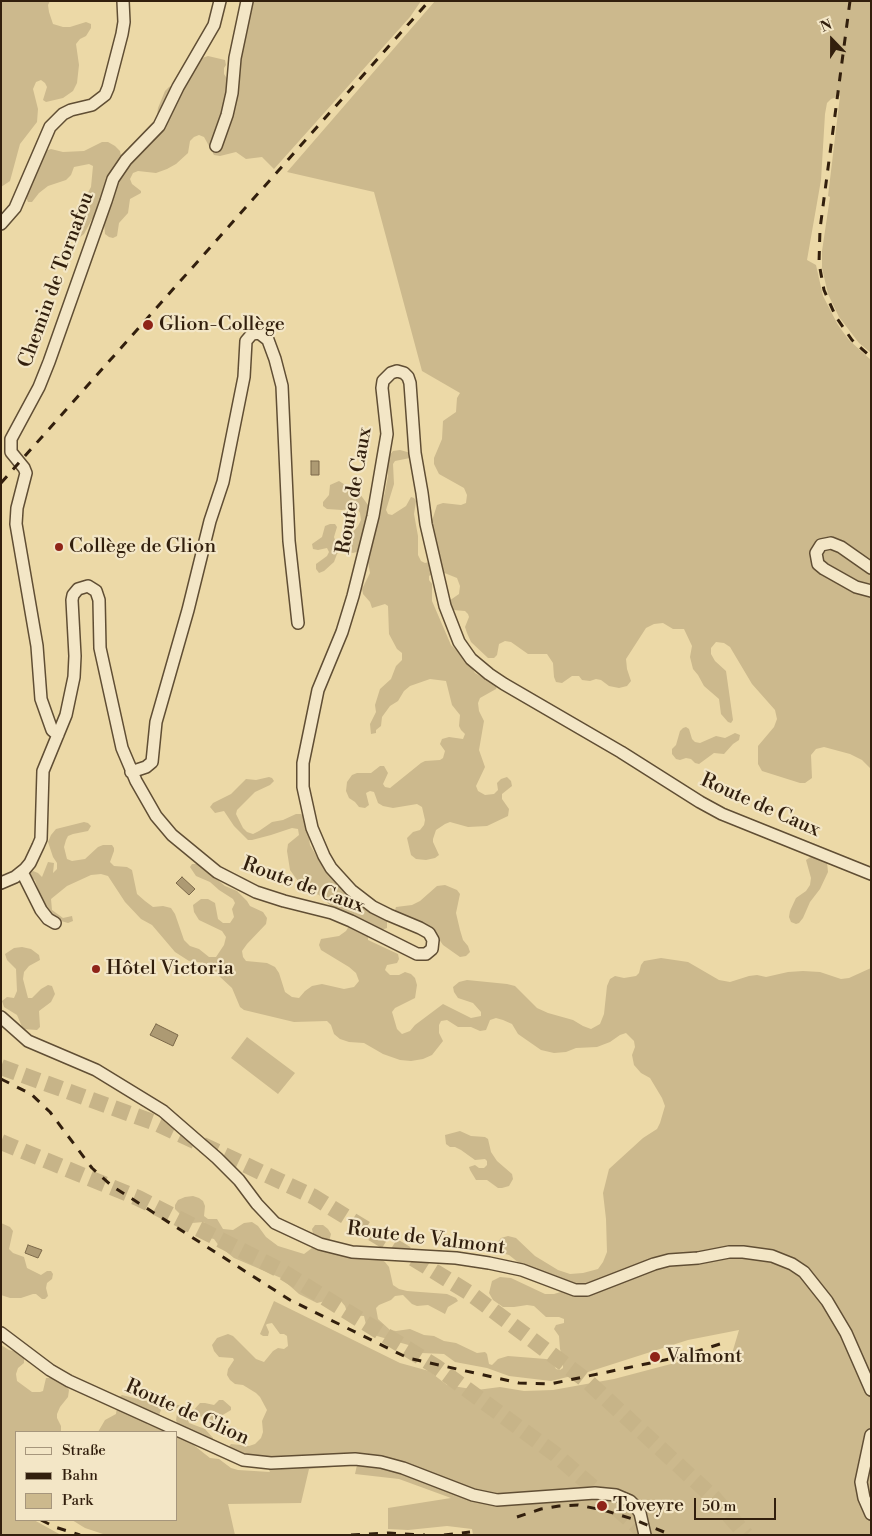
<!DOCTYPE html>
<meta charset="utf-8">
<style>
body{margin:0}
#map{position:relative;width:872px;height:1536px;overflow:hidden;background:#ecd9a7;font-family:"Libre Bodoni",serif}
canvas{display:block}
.frame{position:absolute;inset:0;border:2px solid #321f0d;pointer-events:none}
.legend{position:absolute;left:15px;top:1431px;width:162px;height:90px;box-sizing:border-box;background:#f3e6c6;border:1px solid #a6967c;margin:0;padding:6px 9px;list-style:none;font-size:15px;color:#321f0d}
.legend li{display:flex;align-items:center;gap:10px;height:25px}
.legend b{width:25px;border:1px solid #a6967c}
.north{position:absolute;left:807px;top:15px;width:50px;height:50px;-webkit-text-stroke:4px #f3e6c6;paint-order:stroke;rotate:338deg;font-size:14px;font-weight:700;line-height:20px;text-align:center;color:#321f0d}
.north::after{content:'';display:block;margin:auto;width:18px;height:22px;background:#321f0d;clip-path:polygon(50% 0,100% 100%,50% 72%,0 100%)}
.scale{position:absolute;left:694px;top:1498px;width:82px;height:22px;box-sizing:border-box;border:2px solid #321f0d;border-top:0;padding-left:6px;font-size:15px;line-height:18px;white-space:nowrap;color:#321f0d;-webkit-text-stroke:4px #f3e6c6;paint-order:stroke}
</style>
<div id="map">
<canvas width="872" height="1536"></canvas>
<div class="frame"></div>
<ul class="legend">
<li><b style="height:6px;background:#f3e6c6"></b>Straße</li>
<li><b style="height:6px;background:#321f0d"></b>Bahn</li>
<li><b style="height:14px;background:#ccb98d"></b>Park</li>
</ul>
<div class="north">N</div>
<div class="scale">50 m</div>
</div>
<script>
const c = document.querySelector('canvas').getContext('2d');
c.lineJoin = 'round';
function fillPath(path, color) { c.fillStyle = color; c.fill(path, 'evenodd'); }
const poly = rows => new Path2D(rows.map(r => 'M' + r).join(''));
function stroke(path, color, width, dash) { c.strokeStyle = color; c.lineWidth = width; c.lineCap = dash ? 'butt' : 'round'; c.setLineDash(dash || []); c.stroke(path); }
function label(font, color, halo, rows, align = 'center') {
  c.font = font + ' "Libre Bodoni",serif'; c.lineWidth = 4.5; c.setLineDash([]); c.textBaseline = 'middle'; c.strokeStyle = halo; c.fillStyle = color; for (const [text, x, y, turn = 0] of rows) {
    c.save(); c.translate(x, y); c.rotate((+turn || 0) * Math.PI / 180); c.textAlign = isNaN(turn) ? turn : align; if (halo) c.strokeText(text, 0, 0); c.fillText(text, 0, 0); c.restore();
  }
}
fillPath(poly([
 [1,1,50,1,48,5,49,12,53,24,63,27,70,27,86,22,91,24,91,28,86,36,80,39,76,44,79,65,77,83,73,91,63,98,46,102,43,100,47,87,45,83,41,80,36,82,33,89,38,109,37,122,20,144,10,181,1,187],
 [249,1,421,1,410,17,274,169,262,157,246,159,236,152,220,156,214,155,204,137,199,135,194,137,190,141,188,153,176,164,167,169,156,173,138,171,133,173,130,179,132,184,141,191,141,193,130,199,128,213,119,223,117,236,113,238,109,237,105,234,104,223,95,217,92,219,84,234,79,238,76,238,74,236,75,231,81,222,85,198,91,187,93,166,89,164,74,167,71,175,66,180,48,186,39,193,32,202,28,202,26,197,27,193,37,174,45,151,51,149,63,152,84,151,102,142,108,142,115,146,120,151,122,161,156,123,158,108,165,91,169,87,184,80,199,59,208,56,225,60,226,65,224,68,224,74,230,83],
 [435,1,871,1,871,353,859,343,839,317,828,294,822,268,822,251,830,197,828,196,840,96,831,99,827,103,825,114,821,180,807,260,816,265,823,296,838,325,849,340,871,360,871,769,862,760,850,754,824,747,816,749,811,755,812,778,805,783,800,783,762,771,758,764,758,746,774,727,777,719,775,710,752,684,730,647,724,643,716,642,711,648,711,654,715,661,726,671,733,720,731,723,728,722,721,714,719,699,704,686,698,675,693,669,690,657,692,646,684,629,673,629,663,623,654,624,646,628,626,659,627,669,631,681,627,686,619,688,609,686,601,680,596,679,590,681,582,680,579,676,572,676,562,683,556,682,554,677,553,663,547,654,528,654,511,642,505,641,499,644,497,655,494,658,488,658,471,642,467,633,465,627,469,617,468,614,465,611,453,610,449,606,449,601,459,594,460,586,457,578,442,572,433,573,429,576,429,580,432,584,432,601,451,645,468,661,475,673,497,686,496,689,480,698,478,703,479,711,484,721,479,750,485,767,476,786,478,791,485,795,494,794,498,790,497,783,501,779,507,777,511,781,512,786,502,794,502,799,509,809,508,816,487,826,468,827,450,822,445,824,436,830,433,839,433,842,439,855,435,858,426,860,416,859,411,855,407,838,413,832,420,830,424,825,425,820,422,807,417,804,393,808,383,806,378,803,374,792,370,791,366,793,369,805,365,808,359,807,355,802,349,798,346,791,347,782,352,775,357,773,371,773,380,766,384,766,388,773,383,784,385,787,390,788,421,763,425,761,440,760,443,758,445,751,440,744,442,739,449,737,463,739,465,734,461,730,459,726,460,715,452,705,446,681,430,679,410,686,404,691,398,701,390,706,382,717,381,726,376,730,376,733,371,734,370,724,376,712,375,705,380,689,391,679,396,666,402,660,402,653,397,649,389,634,388,606,385,604,372,608,370,602,363,594,362,589,370,573,367,556,360,551,353,553,346,551,339,552,337,554,334,562,324,571,319,573,316,569,316,564,327,556,329,552,327,548,318,550,313,549,312,544,322,537,325,526,330,524,335,524,337,527,334,537,335,540,339,541,352,533,358,526,361,520,360,513,357,508,342,510,327,509,323,506,323,502,329,495,330,485,339,481,350,488,357,490,368,505,368,512,377,514,380,512,385,492,388,476,387,458,393,451,400,450,411,453,410,458,395,461,393,464,394,484,386,510,388,514,392,515,406,506,411,497,414,498,416,501,414,514,418,536,418,555,421,561,425,563,429,562,431,524,437,505,443,503,461,505,466,503,467,495,464,488,439,474,434,464,434,458,442,439,443,421,456,412,457,398,460,393,422,371,374,192,287,172],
 [686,727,689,729,692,739,695,742,700,743,716,736,725,738,735,733,740,735,739,740,733,744,724,754,714,753,699,764,695,763,691,759,686,758,680,760,676,759,672,754,672,749,676,745,680,731,683,728],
 [269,777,272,778,274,781,270,785,255,792,237,810,236,814,243,828,247,832,253,834,259,831,272,822,283,820,296,814,301,814,306,818,310,845,324,869,354,900,376,915,384,917,387,922,387,928,370,934,368,936,368,940,398,954,399,959,397,963,387,965,385,970,390,975,399,975,405,972,411,974,415,978,417,985,415,998,395,1008,392,1012,397,1029,402,1034,410,1031,415,1025,443,1004,471,1018,481,1016,481,1012,473,1003,458,998,454,992,453,987,459,982,467,980,507,984,515,986,537,1008,548,1013,573,1020,583,1026,591,1029,600,1024,604,1014,607,986,610,979,615,976,624,978,636,976,639,973,641,965,644,961,661,958,688,962,719,980,730,982,749,976,757,975,766,977,788,972,803,971,820,972,841,979,849,978,871,968,871,1535,473,1535,472,1529,447,1526,408,1530,388,1529,388,1508,451,1498,399,1479,355,1474,357,1465,309,1469,301,1503,228,1504,235,1535,103,1534,85,1528,72,1520,176,1520,176,1436,191,1443,210,1458,219,1459,231,1468,238,1470,270,1472,264,1461,249,1457,228,1448,231,1444,249,1446,255,1444,261,1438,263,1432,262,1421,267,1410,260,1397,256,1393,243,1385,235,1384,230,1380,227,1375,228,1369,234,1360,233,1358,219,1357,214,1351,212,1345,217,1338,228,1334,233,1336,256,1359,264,1362,273,1351,278,1348,284,1349,288,1346,287,1336,284,1334,280,1334,272,1323,267,1324,266,1325,269,1332,268,1336,263,1336,260,1334,274,1301,400,1363,429,1371,447,1385,477,1390,500,1387,524,1391,553,1390,614,1379,686,1360,731,1357,739,1330,688,1340,588,1372,551,1381,509,1376,487,1368,455,1362,444,1354,422,1353,412,1346,377,1336,367,1329,364,1316,348,1315,345,1306,340,1300,334,1299,317,1303,299,1294,281,1278,234,1258,219,1246,214,1239,205,1237,203,1234,203,1229,206,1225,204,1222,192,1223,185,1219,175,1209,175,1205,178,1200,185,1197,193,1196,199,1198,203,1201,205,1206,204,1216,208,1219,217,1219,223,1229,233,1230,244,1223,252,1222,258,1226,266,1237,278,1246,304,1254,312,1248,314,1239,312,1229,315,1225,323,1225,328,1229,331,1234,329,1242,379,1258,385,1262,389,1267,393,1285,399,1289,407,1291,447,1294,456,1298,458,1301,448,1307,445,1314,428,1305,417,1306,412,1304,403,1295,395,1296,391,1300,379,1305,376,1308,378,1319,390,1330,396,1331,410,1329,424,1335,434,1336,444,1341,456,1343,477,1353,485,1352,487,1354,489,1364,492,1365,498,1359,508,1356,546,1359,552,1361,556,1369,560,1370,563,1368,563,1359,560,1349,559,1336,554,1329,556,1325,564,1323,564,1319,559,1317,546,1317,534,1306,527,1305,514,1307,503,1307,493,1300,489,1293,492,1281,500,1277,511,1278,545,1294,554,1294,564,1291,560,1278,554,1275,531,1269,519,1263,509,1255,502,1253,497,1243,501,1238,508,1236,516,1238,535,1256,558,1270,570,1274,583,1273,598,1269,603,1262,607,1252,606,1219,603,1193,609,1169,643,1138,657,1129,660,1123,665,1106,662,1098,650,1078,641,1073,634,1065,632,1055,635,1047,634,1041,626,1033,620,1035,610,1042,597,1047,576,1048,566,1052,554,1053,541,1050,518,1034,512,1024,503,1020,496,1018,490,1020,486,1030,480,1031,471,1027,458,1027,447,1020,441,1021,439,1025,439,1033,443,1041,432,1055,423,1059,411,1061,400,1060,383,1054,364,1043,349,1042,340,1039,334,1034,331,1025,327,1021,294,1022,244,1010,240,1007,232,988,205,963,189,961,175,952,152,925,141,919,125,902,108,876,101,874,91,875,67,886,51,899,52,910,63,918,72,916,73,921,68,923,61,921,51,916,44,907,35,880,29,877,29,874,33,871,38,873,42,877,48,862,54,863,53,873,57,869,57,863,53,857,48,842,51,835,56,829,84,822,88,823,91,826,88,831,73,834,68,836,66,840,64,847,67,859,72,861,85,859,98,847,103,845,112,845,114,848,114,851,110,862,114,866,127,867,132,870,137,894,145,901,153,907,163,906,171,908,175,914,184,940,190,946,199,949,209,957,216,957,224,945,226,937,222,931,199,920,194,912,193,905,201,899,208,899,215,903,218,919,223,923,230,923,234,917,232,909,235,903,233,899,219,890,210,882,196,876,190,867,192,864,198,864,225,886,237,891,247,901,250,906,263,912,267,918,266,924,247,944,242,951,243,957,246,961,267,963,275,967,279,973,285,992,292,997,299,998,305,991,312,986,322,984,344,989,354,987,359,981,356,973,349,967,321,950,319,945,321,939,339,936,346,931,349,926,346,915,342,911,333,908,319,895,303,888,290,870,287,851,288,844,299,835,298,829,292,828,271,835,252,840,248,840,234,826,224,811,215,813,210,807,213,803,231,794,246,779,256,780],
 [812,856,827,862,828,872,820,889,810,902,803,918,799,923,796,924,791,922,789,917,790,911,796,898,806,891,810,885,811,878,806,860],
 [445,885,457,890,460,894,456,913,460,930,463,940,468,946,470,952,466,956,460,957,443,945,432,929,425,924,394,913,396,907,412,905,420,901,437,886],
 [22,947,31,949,39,955,40,960,29,966,24,972,23,979,28,998,32,998,41,989,48,985,52,986,55,994,51,1002,39,1011,40,1027,37,1030,23,1029,17,1015,4,1007,2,1001,7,997,14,998,17,991,16,969,7,960,5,954,14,948],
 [247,1037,295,1073,278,1094,231,1058],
 [460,1131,471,1136,485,1137,488,1139,491,1152,497,1161,512,1174,513,1179,509,1186,502,1188,498,1188,487,1180,476,1180,470,1170,469,1167,475,1165,479,1168,484,1168,487,1165,487,1161,485,1159,475,1160,461,1150,455,1147,450,1147,446,1144,445,1135],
 [1,1223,10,1227,13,1231,9,1249,13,1253,24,1257,27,1268,41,1275,47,1271,51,1271,53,1274,52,1279,47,1283,46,1288,48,1296,45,1299,42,1299,36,1294,33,1294,21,1298,10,1298,1,1295],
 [1,1345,9,1350,21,1353,24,1358,24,1363,18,1368,16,1374,17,1381,32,1392,40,1392,43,1391,46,1378,53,1378,65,1384,69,1390,68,1397,60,1407,57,1414,57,1418,61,1426,61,1432,16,1432,16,1520,34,1520,61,1535,1,1535],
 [122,1395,146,1401,160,1407,161,1410,159,1415,146,1421,147,1424,166,1432,98,1432,105,1420,116,1414,118,1399,119,1397],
 [219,1400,223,1400,231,1407,231,1410,221,1416,221,1420,222,1423,225,1425,235,1427,238,1432,237,1436,234,1438,229,1437,202,1417,197,1415,191,1417,188,1420,189,1423,205,1429,213,1438,213,1442,178,1425,176,1420,178,1408,166,1406,179,1405,185,1410,192,1412,200,1403,205,1403,214,1405]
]), '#ccb98d');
const water = poly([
 [311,461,319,461,319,475,311,475,311,461],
 [182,877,195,889,189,895,176,883,182,877],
 [156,1024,178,1035,173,1046,150,1035,156,1024],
 [28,1245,42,1250,38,1258,25,1253,28,1245]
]);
fillPath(water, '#ad9a73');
stroke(water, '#7c694a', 1);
stroke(poly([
 [1,1067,158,1124,314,1197,471,1294,587,1381,714,1498,746,1535],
 [1,1142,138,1198,280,1270,435,1366,555,1454,647,1535]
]), '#c7b488', 16, [16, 8]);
const minor = poly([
 [216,146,227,115,232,93,235,58,247,1],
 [1,224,15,208,50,127,63,114,71,110,92,105,105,95,108,88,122,34,124,22,123,1],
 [871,568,841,547,831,543,821,545,816,553,818,564,824,569,856,587,871,591],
 [58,735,52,730,41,699,37,646,16,524,17,508,26,473,24,468,11,452,11,439,39,387,49,362,106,201,113,179,126,160,159,126,178,87,214,25,220,1],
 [131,772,146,767,152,762,156,722,188,610,210,521,223,482,244,377,246,341,252,334,259,333,268,340,275,359,282,386,289,541,298,623],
 [22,872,41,910,48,919,55,923],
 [1,883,15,877,25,869,30,863,38,846,41,839,43,771,66,715,74,677,75,656,72,600,73,595,78,589,88,586,96,591,99,600,100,648,122,748,136,781,156,816,172,835,217,872,256,892,284,901,332,913,351,921,417,954,426,954,432,949,433,940,429,933,420,928,389,915,373,907,351,890,331,868,324,856,312,828,303,787,303,763,318,690,342,632,353,596,373,516,387,434,382,388,383,381,391,373,397,371,404,373,408,377,410,383,415,453,422,493,426,524,445,606,459,642,471,659,489,674,504,684,621,752,700,802,722,814,871,874],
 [1,1017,28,1041,96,1070,163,1111,217,1158,239,1180,257,1204,275,1223,320,1244,352,1252,456,1258,489,1263,522,1270,575,1290,587,1290,654,1264,669,1260,698,1258,729,1252,743,1252,772,1256,792,1264,804,1272,827,1301,846,1333,871,1390],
 [1,1333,50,1370,69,1381,243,1460,271,1463,355,1459,381,1462,403,1468,473,1495,497,1500,595,1493,616,1495,630,1501,635,1506,640,1513,645,1535],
 [871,1435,861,1482,864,1498,871,1514]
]);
stroke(minor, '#604e34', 14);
stroke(minor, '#f3e6c6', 11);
stroke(poly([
 [850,1,820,229,819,263,824,290,836,317,852,340,871,357],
 [1,483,429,1],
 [1,1079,31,1094,50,1112,92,1168,112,1186,290,1300,408,1358,519,1383,550,1384,679,1357,720,1344],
 [517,1517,541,1509,559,1506,578,1505,603,1510,633,1519,664,1532],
 [41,1520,55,1527,80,1535],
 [351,1535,389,1533,425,1535],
 [444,1535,470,1532]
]), '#321f0d', 3, [9, 9]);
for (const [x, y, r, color] of [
 [148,325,6,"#8f2418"],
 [59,547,5,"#8f2418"],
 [96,969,5,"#8f2418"],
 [655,1357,6,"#8f2418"],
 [602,1506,6,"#8f2418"]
]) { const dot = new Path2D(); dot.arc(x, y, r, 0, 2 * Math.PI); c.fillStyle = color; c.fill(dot); stroke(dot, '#f3e6c6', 2); }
label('20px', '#321f0d', '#f3e6c6', [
 ["Chemin de Tornafou",57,280,-70],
 ["Route de Caux",355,491,-80],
 ["Route de Caux",760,806,24],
 ["Route de Caux",303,886,20],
 ["Route de Valmont",426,1239,7],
 ["Route de Glion",187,1413,24]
]);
label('20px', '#321f0d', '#f3e6c6', [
 ["Glion-Collège",159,325],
 ["Collège de Glion",69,547],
 ["Hôtel Victoria",106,969],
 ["Valmont",666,1357],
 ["Toveyre",613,1506]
], 'left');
</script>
